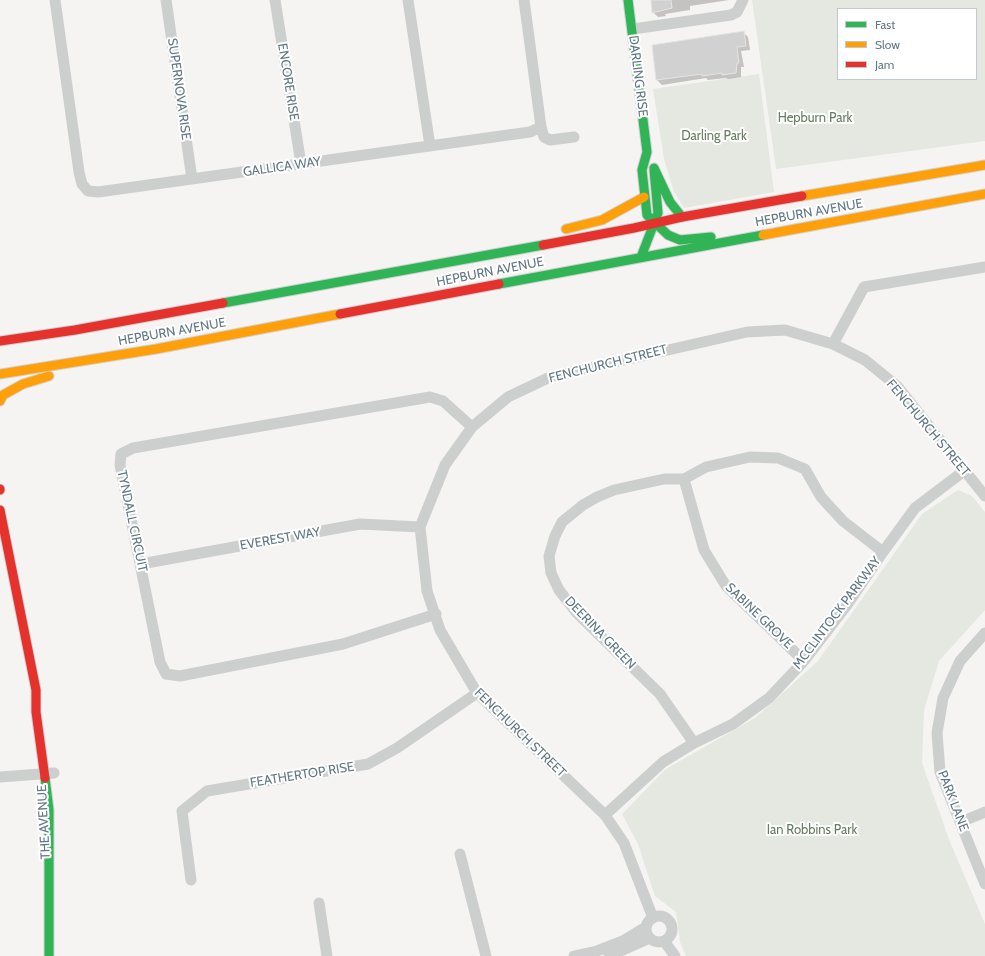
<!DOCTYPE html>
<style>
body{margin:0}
#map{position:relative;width:985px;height:956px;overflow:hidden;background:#f5f4f2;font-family:Cabin,sans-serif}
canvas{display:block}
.legend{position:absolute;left:837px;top:8px;width:140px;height:72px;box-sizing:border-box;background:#fff;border:1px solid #c0c9ce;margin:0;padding:5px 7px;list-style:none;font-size:12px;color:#617885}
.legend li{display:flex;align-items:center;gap:8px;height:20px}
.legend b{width:20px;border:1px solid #c0c9ce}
</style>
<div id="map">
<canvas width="985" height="956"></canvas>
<ul class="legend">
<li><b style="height:5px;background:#30b455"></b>Fast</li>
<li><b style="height:5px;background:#ff9f0a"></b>Slow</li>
<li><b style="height:5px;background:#e5322d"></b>Jam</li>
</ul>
</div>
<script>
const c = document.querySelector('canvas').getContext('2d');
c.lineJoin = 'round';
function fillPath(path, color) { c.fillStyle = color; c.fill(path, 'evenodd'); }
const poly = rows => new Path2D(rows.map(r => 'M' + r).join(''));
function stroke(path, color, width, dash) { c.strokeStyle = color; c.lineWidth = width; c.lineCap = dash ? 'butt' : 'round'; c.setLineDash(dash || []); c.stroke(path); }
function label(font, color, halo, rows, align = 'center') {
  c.font = font + ' Cabin,sans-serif'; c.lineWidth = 4; c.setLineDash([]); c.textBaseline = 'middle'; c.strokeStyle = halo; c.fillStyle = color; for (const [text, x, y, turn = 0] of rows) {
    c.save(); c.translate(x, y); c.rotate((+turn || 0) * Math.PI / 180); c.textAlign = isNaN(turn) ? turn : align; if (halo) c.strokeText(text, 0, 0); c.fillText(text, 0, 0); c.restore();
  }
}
fillPath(poly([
 [752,0,985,0,985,141,776,169],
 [838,9,976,9,976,79,838,79],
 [759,74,774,192,684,208,674,192,664,159,653,89],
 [958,490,972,496,985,512,985,610,939,661,924,710,922,763,950,842,985,924,985,956,686,956,680,942,676,912,655,896,638,844,622,814,666,769,755,718,818,661,922,514]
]), '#e4e8e0');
fillPath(poly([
 [651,0,729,0,690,6,690,10,665,14,666,16,658,17,653,12],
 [743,32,748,37,750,50,741,51,744,67,741,67,741,77,728,79,726,78,708,80,706,78,662,85,657,80,653,46]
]), '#0003');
const building = poly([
 [651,0,671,0,672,8,652,13,651,0],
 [744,31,746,46,737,47,739,63,737,63,736,73,722,75,722,73,702,76,702,74,656,80,652,45,744,31]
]);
fillPath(building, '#d0d1d0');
stroke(building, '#e4e4e2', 1);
const fast = poly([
 [628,0,647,152,642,170,647,215,668,235,680,240,711,237],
 [654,168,670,202,682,217],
 [641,257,658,213,654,170],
 [499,284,763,235],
 [223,303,543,245],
 [45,778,49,810,49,956]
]);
const slow = poly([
 [802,196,985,165],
 [566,229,602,220,644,197],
 [763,235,985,194],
 [0,374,156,349,340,314],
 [0,401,3,395,23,384,49,376]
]);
const jam = poly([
 [543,245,634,228,682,217,802,196],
 [340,314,499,284],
 [0,341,75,330,223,303],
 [0,489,0,490],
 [0,510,36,690,36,712,45,778]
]);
stroke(fast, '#cfd1d2', 11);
stroke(slow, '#cfd1d2', 11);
stroke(jam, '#cfd1d2', 11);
stroke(poly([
 [55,0,79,172,82,184,88,191,98,192,530,132,541,127],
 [166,0,192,179],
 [275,0,301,164],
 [408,0,430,146],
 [524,0,541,127,544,137,550,140,574,137],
 [633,29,731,15,737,12,743,0],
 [833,344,864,287,985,267],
 [684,479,664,479,614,490,597,497,583,505,562,522,555,536,549,556,551,573,559,590,577,613,660,694,694,743],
 [684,479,706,467,750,457,778,458,805,469,821,497,843,521,883,552],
 [684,479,704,550,726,586,804,661],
 [141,564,360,524,420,527],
 [436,614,343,644,180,676,166,674,160,662,120,465,121,454,133,448,430,397,443,401,472,427],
 [985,633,960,661,943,698,937,733,940,772,985,884],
 [0,777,54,773],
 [605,815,663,762,694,743,733,724,769,698,804,661,847,605,883,552,915,508,964,471],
 [961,822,985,812],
 [460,854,486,956],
 [191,880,182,811,207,791,368,764,397,748,477,693],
 [319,903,327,956],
 '646 929a13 13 0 1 1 26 0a13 13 0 1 1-26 0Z',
 [653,918,624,843,605,815,477,693,440,630,427,591,420,527,445,465,472,427,508,397,550,377,747,332,785,330,833,344,865,360,897,386,985,496],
 [664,941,675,956],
 [574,956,597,951,623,941,646,927],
 [609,956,650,938]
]), '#cdcfcf', 11);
stroke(fast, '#30b455', 9);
stroke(slow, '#ff9f0a', 9);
stroke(jam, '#e5322d', 9);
label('13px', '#617885', '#fff', [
 ["DARLING RISE",638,76,83],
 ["ENCORE RISE",288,82,81],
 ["SUPERNOVA RISE",179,89,82],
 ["GALLICA WAY",282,167,-8],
 ["HEPBURN AVENUE",809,213,-10],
 ["HEPBURN AVENUE",490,272,-11],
 ["HEPBURN AVENUE",172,332,-10],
 ["FENCHURCH STREET",608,364,-14],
 ["FENCHURCH STREET",928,428,50],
 ["TYNDALL CIRCUIT",132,521,78],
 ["EVEREST WAY",280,539,-10],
 ["MCCLINTOCK PARKWAY",837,613,-53],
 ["SABINE GROVE",759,616,44],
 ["DEERINA GREEN",600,633,46],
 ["FENCHURCH STREET",520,733,44],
 ["FEATHERTOP RISE",302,775,-9],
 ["PARK LANE",953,801,69],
 ["THE AVENUE",44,822,-93]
]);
label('13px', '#687c61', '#fff', [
 ["Hepburn Park",815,118],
 ["Darling Park",714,136],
 ["Ian Robbins Park",812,830]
]);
</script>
